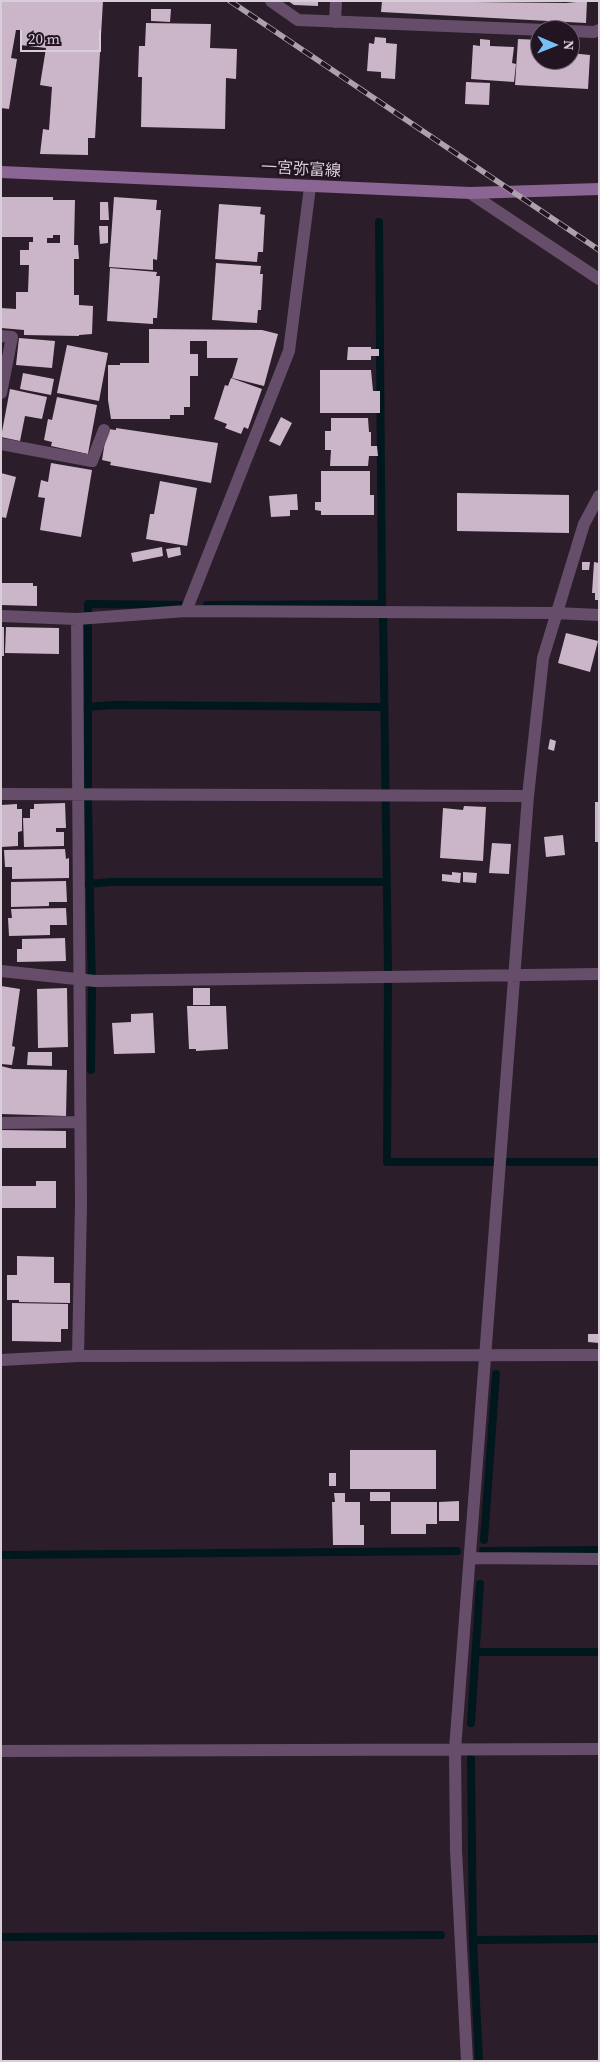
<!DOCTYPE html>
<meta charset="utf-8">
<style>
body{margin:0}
#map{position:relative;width:600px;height:2062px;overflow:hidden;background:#2c1d2b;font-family:"Source Serif 4",serif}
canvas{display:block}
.frame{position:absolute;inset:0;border:2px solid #d8ced7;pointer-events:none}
.north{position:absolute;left:530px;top:20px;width:50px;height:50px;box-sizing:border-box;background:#221421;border:1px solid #6b5e6a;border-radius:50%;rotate:91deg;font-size:14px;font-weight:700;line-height:20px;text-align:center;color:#d8ced7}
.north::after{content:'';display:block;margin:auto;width:18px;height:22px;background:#77c0f7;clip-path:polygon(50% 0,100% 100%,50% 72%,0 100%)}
.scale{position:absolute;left:20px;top:30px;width:81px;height:22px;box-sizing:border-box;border:2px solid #d8ced7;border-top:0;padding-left:6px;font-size:15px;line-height:18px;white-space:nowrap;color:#d8ced7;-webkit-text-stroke:4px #221421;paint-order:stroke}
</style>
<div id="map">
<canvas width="600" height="2062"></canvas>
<div class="frame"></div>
<div class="north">N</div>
<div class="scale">20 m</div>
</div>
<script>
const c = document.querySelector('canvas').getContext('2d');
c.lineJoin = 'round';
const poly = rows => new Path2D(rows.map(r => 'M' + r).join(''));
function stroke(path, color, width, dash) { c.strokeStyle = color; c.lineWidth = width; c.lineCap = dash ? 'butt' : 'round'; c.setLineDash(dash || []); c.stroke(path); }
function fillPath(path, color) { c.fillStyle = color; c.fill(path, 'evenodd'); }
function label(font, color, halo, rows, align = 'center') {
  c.font = font + ' "Source Serif 4","Noto Sans JP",serif'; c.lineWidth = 5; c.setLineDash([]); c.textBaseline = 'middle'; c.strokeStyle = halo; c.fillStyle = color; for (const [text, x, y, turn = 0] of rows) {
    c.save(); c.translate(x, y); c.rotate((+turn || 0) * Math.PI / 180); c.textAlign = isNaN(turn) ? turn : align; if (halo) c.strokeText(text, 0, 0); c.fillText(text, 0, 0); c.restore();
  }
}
stroke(poly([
 [207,605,382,604,379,222],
 [383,609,388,971,387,1162,599,1162],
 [87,707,114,705,384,707],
 [88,884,111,882,387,882],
 [91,1070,92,990,88,803,88,604,190,605],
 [484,1540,496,1374],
 [483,1551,599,1550],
 [1,1555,457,1551],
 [476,1652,599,1652],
 [471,1723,480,1584],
 [471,1758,473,1940,479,2061],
 [1,1937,441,1935],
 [473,1940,599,1939]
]), '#00181d', 8);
fillPath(poly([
 [1,1,103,1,95,138,88,138,88,155,40,154,43,129,49,130,52,87,40,85,46,48,20,45,22,30,16,30,11,58,17,59,9,109,1,108],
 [288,1,318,1,318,6,294,5],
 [382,1,566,3,587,1,586,23,381,12],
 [151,9,171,9,170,22,151,21],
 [146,23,211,24,210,48,237,49,236,79,226,78,225,129,141,127,142,77,138,77,139,46,145,46],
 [375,37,386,38,386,43,397,44,395,79,381,78,381,72,367,71,369,43,374,44],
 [480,39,490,40,490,46,514,47,512,63,516,64,514,82,471,79,473,45,480,46],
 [518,39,540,40,540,60,570,60,570,53,590,55,588,89,515,85],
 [466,82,490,83,489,105,465,104],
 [1,197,53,197,53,200,75,200,74,245,78,245,79,259,74,259,74,295,79,295,79,305,93,306,92,334,79,335,79,336,24,335,24,330,1,328,1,308,16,309,16,292,28,292,29,265,20,265,20,250,29,250,29,242,33,242,33,237,1,237],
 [53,235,60,235,60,243,47,243,47,238,53,238],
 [114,197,157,200,156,210,161,210,157,260,153,259,153,270,109,267],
 [100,202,108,202,109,220,100,220],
 [219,204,261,207,260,214,265,215,263,252,258,252,257,262,215,259],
 [99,226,108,226,108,243,100,244],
 [216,263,261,266,260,274,263,274,261,310,258,310,257,323,212,320],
 [110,268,157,272,156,276,160,276,157,318,153,318,153,324,107,321],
 [149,329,262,330,278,334,264,386,232,378,238,358,207,358,207,341,190,341,190,354,198,354,198,376,190,376,190,407,184,407,184,415,170,415,170,419,111,419,108,400,108,365,120,365,120,363,149,363],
 [19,338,55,341,52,368,16,365],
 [67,345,108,353,99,401,57,393],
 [348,347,371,347,371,349,379,349,379,356,371,356,371,360,347,360],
 [320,370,371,370,373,391,380,391,380,413,320,413],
 [23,373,54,379,51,395,20,389],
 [231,378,262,389,248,429,244,427,241,434,225,428,227,424,214,419,225,385,228,386],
 [10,389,47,397,42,419,25,416,20,441,1,437],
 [57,397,97,405,88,454,51,446,52,442,44,440,48,419,52,420],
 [281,417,292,423,280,446,269,441],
 [331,418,368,418,369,432,371,432,371,446,377,446,378,456,369,456,368,466,330,466,331,450,325,450,325,431,331,431],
 [116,428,218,443,211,483,110,465,111,462,102,460,107,429,116,430],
 [51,463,92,470,81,537,40,530,45,498,38,497,41,480,48,482],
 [321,471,370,471,370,495,374,495,374,515,321,515,321,511,315,510,315,502,321,502],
 [1,473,16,477,6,518,1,517],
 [160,481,197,488,187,546,146,539,150,514,154,514],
 [457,493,569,495,569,533,457,531],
 [297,494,298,510,290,510,290,516,271,517,269,496],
 [162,547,163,556,133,562,131,553],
 [180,547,181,555,168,558,166,549],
 [582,562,590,562,589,570,582,570],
 [594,562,599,563,599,600,595,600,595,593,592,593],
 [1,583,33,583,33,586,37,586,37,606,1,605],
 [1,627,4,627,4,656,1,656],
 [6,627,59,628,59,654,5,653],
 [566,633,598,641,590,672,558,663],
 [550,739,556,741,554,751,548,749],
 [595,802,599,802,599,842,595,842],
 [65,803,66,828,56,828,56,832,64,832,64,846,24,847,23,818,30,818,30,809,34,809,34,804],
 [17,804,17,809,22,809,22,831,18,832,18,846,1,847,1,805],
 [464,806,486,807,483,861,440,858,443,808,463,810],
 [563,835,565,855,546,857,544,837],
 [492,843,511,844,509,874,489,873],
 [65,849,66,859,69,858,69,878,12,879,12,867,5,867,4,850],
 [452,872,461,873,460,883,442,881,442,874,452,875],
 [463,872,477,873,476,883,463,882],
 [66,881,67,902,49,902,49,906,11,907,11,882],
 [66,908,67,925,50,925,50,935,9,936,8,918,12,918,11,909],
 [65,938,66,961,17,962,17,949,22,949,22,939],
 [1,986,20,989,12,1046,15,1047,12,1065,1,1064],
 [67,988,68,1047,38,1048,37,989],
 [193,988,210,988,210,1005,193,1005],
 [187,1006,226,1006,228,1049,196,1051,196,1049,189,1049],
 [153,1013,155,1053,114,1054,112,1023,131,1022,131,1014],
 [28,1052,52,1052,52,1066,27,1065],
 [1,1066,13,1069,67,1070,66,1116,1,1114],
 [1,1130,66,1131,66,1148,1,1148],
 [36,1181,56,1181,56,1208,1,1208,1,1186,36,1186],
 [17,1256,54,1257,54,1283,70,1283,70,1303,19,1302,19,1300,7,1300,7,1275,17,1275],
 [12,1303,68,1304,68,1329,61,1329,61,1342,12,1341],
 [588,1334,599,1334,599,1343,588,1342],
 [350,1450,436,1450,436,1489,350,1489],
 [329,1473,336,1473,336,1486,329,1486],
 [370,1492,390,1492,390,1501,370,1501],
 [334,1493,345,1493,345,1502,360,1502,360,1525,364,1525,364,1545,333,1545,332,1502,335,1502],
 [459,1501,459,1521,439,1521,439,1502],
 [391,1502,437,1502,437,1524,426,1524,426,1534,391,1534]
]), '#cab6c8');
stroke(poly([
 [271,1,298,20,545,30],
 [335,22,336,1],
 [570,31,594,32,599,30],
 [470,193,599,279],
 [1,336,12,337,1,393],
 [1,444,92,461,104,430],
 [186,611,289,351,310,187],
 [1,616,77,619,186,611,555,613,599,615],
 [77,619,81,1204,78,1356],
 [1,794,528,796],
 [1,971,95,981,599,974],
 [1,1123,79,1122],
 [1,1360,78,1356,599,1355],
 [470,1558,599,1559],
 [1,1751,599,1749],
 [467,2061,456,1850,455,1749,528,796,543,658,584,524,599,496]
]), '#664e6b', 12);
stroke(poly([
 [1,172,470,193,599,189]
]), '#8b6593', 12);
const rail = poly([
 [230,1,599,250]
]);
stroke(rail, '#ada2ac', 5.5);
stroke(rail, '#221421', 4, [11]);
label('16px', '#d8ced7', '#221421', [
 ["一宮弥富線",301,170,3]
]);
</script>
